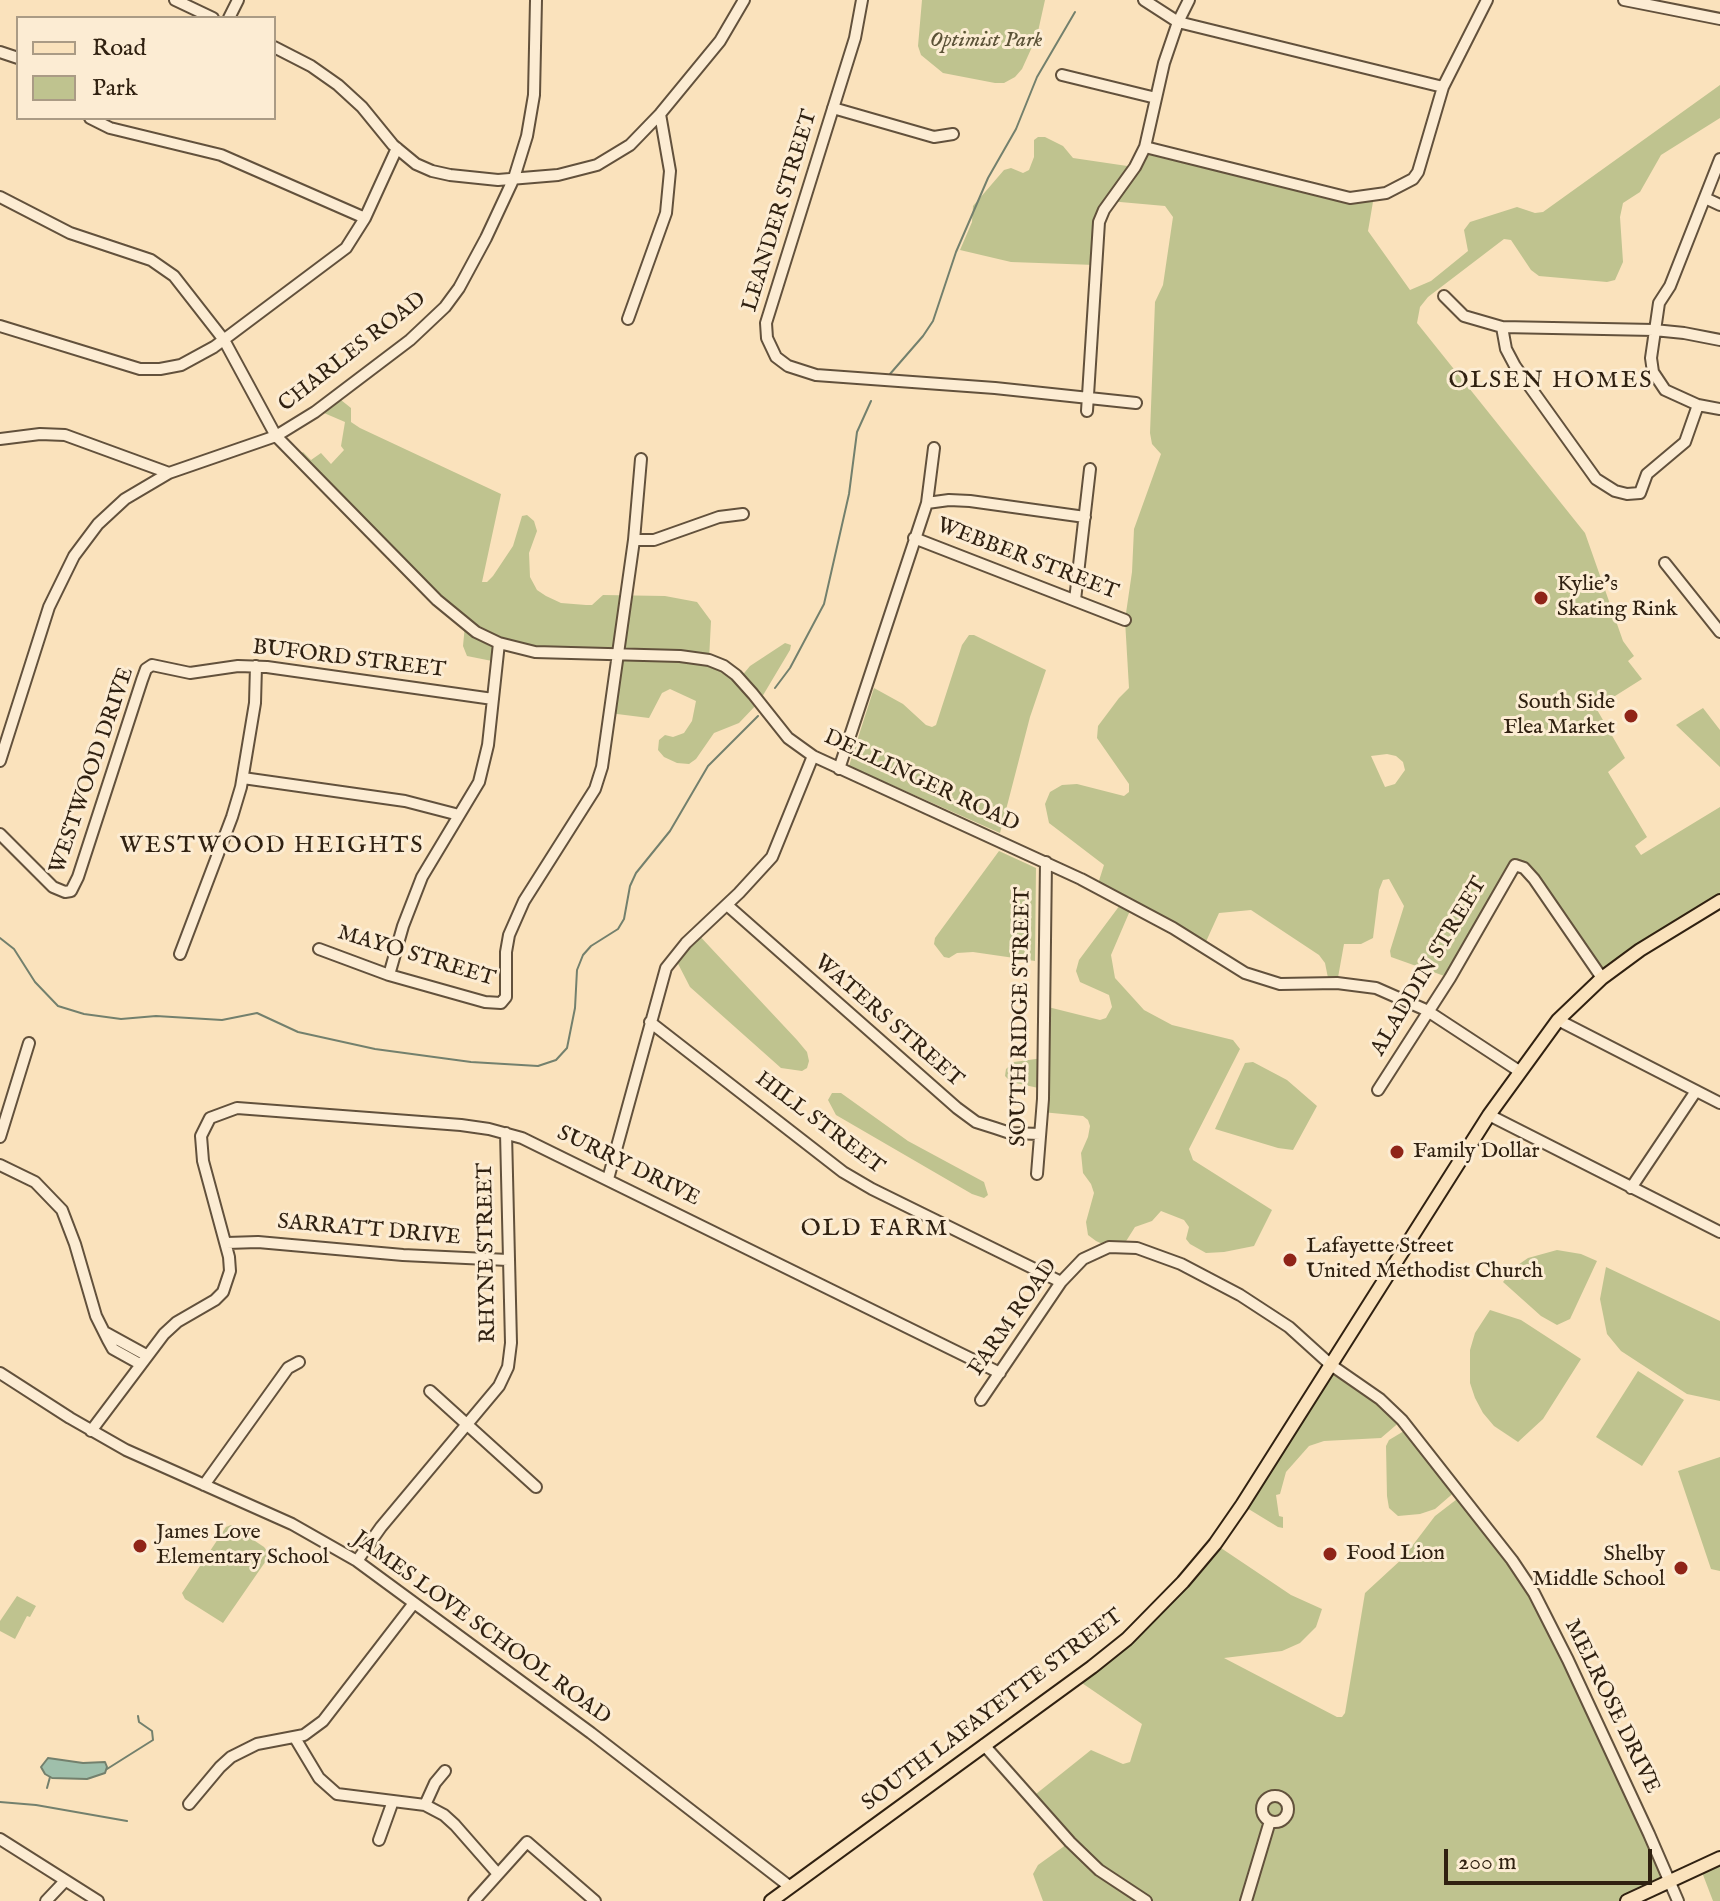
<!DOCTYPE html>
<meta charset="utf-8">
<style>
body{margin:0}
#map{position:relative;width:1720px;height:1901px;overflow:hidden;background:#fae2bc;font-family:"IM FELL English",serif}
canvas{display:block}
.legend{position:absolute;left:16px;top:16px;width:260px;height:104px;box-sizing:border-box;background:#fcecd3;border:2px solid #aa9b85;margin:0;padding:10px 14px;list-style:none;font-size:24px;color:#302111}
.legend li{display:flex;align-items:center;gap:16px;height:40px}
.legend b{width:40px;border:2px solid #aa9b85}
.scale{position:absolute;left:1444px;top:1849px;width:208px;height:36px;box-sizing:border-box;border:4px solid #302111;border-top:0;padding-left:10px;font-size:24px;line-height:28px;white-space:nowrap;color:#302111;-webkit-text-stroke:6px #fcecd3;paint-order:stroke}
</style>
<div id="map">
<canvas width="1720" height="1901"></canvas>
<ul class="legend">
<li><b style="height:10px;background:#fae2bc"></b>Road</li>
<li><b style="height:22px;background:#bfc38f"></b>Park</li>
</ul>
<div class="scale">200 m</div>
</div>
<script>
const c = document.querySelector('canvas').getContext('2d');
c.lineJoin = 'round';
function fillPath(path, color) { c.fillStyle = color; c.fill(path, 'evenodd'); }
const poly = rows => new Path2D(rows.map(r => 'M' + r).join(''));
function stroke(path, color, width, dash) { c.strokeStyle = color; c.lineWidth = width; c.lineCap = dash ? 'butt' : 'round'; c.setLineDash(dash || []); c.stroke(path); }
function label(font, color, halo, rows, align = 'center') {
  c.font = font + ' "IM FELL English",serif'; c.lineWidth = 6; c.setLineDash([]); c.textBaseline = 'middle'; c.strokeStyle = halo; c.fillStyle = color; for (const [text, x, y, turn = 0] of rows) {
    c.save(); c.translate(x, y); c.rotate((+turn || 0) * Math.PI / 180); c.textAlign = isNaN(turn) ? turn : align; if (halo) c.strokeText(text, 0, 0); c.fillText(text, 0, 0); c.restore();
  }
}
fillPath(poly([
 [922,0,1045,0,1037,36,1022,69,1015,77,1004,83,995,83,943,73,921,55,918,46],
 [1720,85,1720,118,1661,155,1640,192,1623,203,1620,217,1623,262,1615,280,1607,282,1539,276,1531,270,1511,240,1504,239,1428,297,1420,307,1417,323,1585,533,1623,641,1634,656,1628,661,1642,679,1596,708,1625,758,1608,772,1647,837,1635,846,1641,855,1720,807,1720,901,1602,978,1518,865,1450,978,1391,957,1390,951,1404,906,1389,879,1383,880,1379,890,1373,938,1361,944,1344,944,1337,983,1329,983,1325,963,1319,955,1251,910,1219,913,1204,946,1132,906,1111,955,1115,978,1144,1010,1172,1025,1233,1040,1240,1049,1189,1149,1193,1160,1272,1210,1254,1246,1224,1252,1206,1253,1190,1244,1186,1239,1189,1227,1184,1220,1161,1211,1152,1221,1135,1227,1123,1246,1109,1247,1096,1241,1088,1235,1086,1222,1094,1193,1091,1184,1083,1173,1081,1153,1088,1137,1090,1126,1088,1120,1083,1116,1042,1112,1043,1089,1011,1082,1005,1076,1006,1069,1014,1062,1043,1058,1044,1006,1100,1020,1106,1018,1112,1007,1109,995,1080,982,1076,971,1079,960,1123,901,1097,887,1104,865,1049,823,1045,804,1050,792,1062,785,1077,784,1124,796,1129,792,1129,784,1097,738,1098,726,1119,698,1129,688,1125,620,1132,572,1134,529,1161,454,1152,444,1150,433,1155,302,1163,285,1173,217,1165,206,1109,201,1104,210,1095,265,1011,262,960,250,972,222,973,206,1004,170,1011,168,1023,173,1029,170,1034,157,1034,140,1038,137,1045,137,1063,146,1073,158,1134,167,1145,147,1350,198,1374,196,1368,231,1410,290,1431,281,1468,251,1464,230,1470,222,1517,207,1535,213,1543,212],
 [1387,754,1396,756,1403,762,1405,770,1395,784,1385,787,1371,756],
 [336,396,351,408,351,422,360,428,501,494,482,582,487,582,493,576,513,546,522,516,527,515,534,521,537,531,529,553,530,577,537,590,546,596,561,603,586,605,592,605,603,595,665,596,697,602,711,621,709,660,740,678,750,666,785,643,791,645,790,650,759,702,739,723,714,733,696,759,689,764,677,763,664,757,658,750,659,740,665,735,673,737,684,733,692,721,696,701,670,689,662,693,649,718,609,713,618,656,563,655,499,643,497,662,467,656,463,646,465,625,296,458,303,452,311,460,321,453,331,464,344,450,341,446,345,422,324,413,321,408],
 [969,635,974,635,1046,670,1030,717,1000,833,849,766,874,688,903,704,926,725,932,727,936,725,962,645],
 [1703,708,1720,730,1720,767,1676,725],
 [999,851,1036,868,1035,961,973,952,957,953,949,958,944,957,934,944,935,938],
 [695,931,797,1040,807,1052,809,1061,807,1068,802,1071,781,1068,690,987,674,956],
 [1253,1062,1287,1080,1317,1106,1293,1150,1278,1148,1215,1129,1245,1063],
 [832,1093,841,1093,908,1141,984,1182,988,1195,984,1198,972,1194,836,1115,828,1100],
 [1557,1250,1581,1254,1597,1261,1570,1319,1557,1325,1541,1316,1503,1282,1515,1267,1528,1258],
 [1606,1267,1720,1321,1720,1401,1687,1394,1621,1351,1607,1334,1600,1299],
 [1490,1310,1521,1320,1581,1359,1543,1419,1518,1442,1494,1426,1483,1413,1475,1398,1470,1383,1470,1350,1475,1333],
 [1331,1365,1402,1420,1381,1438,1324,1441,1309,1446,1286,1472,1280,1494,1276,1495,1279,1516,1283,1517,1283,1528,1278,1527,1242,1505],
 [1638,1371,1684,1400,1642,1466,1596,1437],
 [1409,1428,1457,1490,1435,1509,1420,1514,1398,1516,1389,1508,1387,1496,1386,1446,1389,1440],
 [1720,1457,1720,1571,1711,1569,1678,1471],
 [1461,1496,1534,1593,1671,1881,1627,1901,1043,1901,1033,1874,1038,1865,1070,1842,1031,1798,1091,1750,1123,1764,1130,1762,1142,1724,1076,1679,1092,1667,1215,1544,1291,1595,1322,1609,1316,1627,1300,1643,1282,1651,1224,1658,1337,1717,1342,1717,1345,1713,1365,1593,1403,1558,1435,1516],
 [231,1525,264,1547,270,1555,223,1623,185,1599,182,1593,226,1527],
 [17,1596,36,1606,30,1617,27,1616,15,1639,0,1631,0,1621],
 [1720,1858,1720,1901,1713,1901,1700,1867]
]), '#bfc38f');
const water = poly([
 [48,1758,83,1763,105,1762,107,1767,105,1773,87,1779,52,1778,45,1774,41,1767,48,1758]
]);
fillPath(water, '#9fbfab');
stroke(water, '#73806d', 2);
stroke(poly([
 [890,374,923,336,933,321,956,252,988,178,1016,129,1037,77,1075,12],
 [775,688,790,668,824,604,849,494,857,432,871,401],
 [0,938,14,949,35,982,58,1006,84,1014,121,1019,156,1016,222,1020,257,1013,298,1032,375,1049,471,1062,538,1066,556,1060,567,1048,575,1008,577,970,583,955,591,946,618,929,624,919,630,886,636,873,670,831,708,766,758,716],
 [107,1769,153,1740,152,1731,139,1722,138,1716],
 [47,1788,50,1777],
 [0,1802,36,1805,127,1821]
]), '#73806d', 2);
const minor = poly([
 [175,0,213,18],
 [862,0,855,38,766,323,767,338,776,357,788,366,816,375,995,388,1136,403],
 [1144,0,1178,22,1443,87],
 [1624,0,1720,19],
 [229,18,238,0],
 [274,47,311,66,338,85,362,107,393,145,416,164,432,171,450,175,498,180,558,175,597,165,630,145,660,114,720,41,744,0],
 [0,52,18,58],
 [1062,75,1156,98],
 [833,108,934,137,953,134],
 [90,118,110,128,221,155,365,218],
 [1145,147,1350,198,1386,193,1413,179,1418,172,1443,87,1487,0],
 [1720,159,1670,286,1659,303,1651,358,1653,372,1665,390,1698,405,1720,409],
 [0,197,70,233,151,260,174,276,224,340,276,436,437,600,476,632,499,643,535,652,680,656,709,660,724,666,736,675,753,694,788,738,813,756,1081,879,1173,928,1245,973,1280,984,1337,983,1376,988,1426,1010,1519,1071],
 [1705,198,1720,205],
 [1444,296,1464,316,1502,327,1654,330,1684,333,1720,340],
 [628,319,666,213,670,171,660,114],
 [0,326,140,369,160,369,181,365,214,347,346,248,365,218,397,148],
 [1502,327,1506,349,1515,366,1596,479,1615,491,1627,494,1640,493,1647,474,1685,442,1698,405],
 [1087,411,1099,222,1104,210,1135,167,1145,147,1164,63,1178,22,1189,0],
 [0,439,40,434,65,435,169,473],
 [927,503,949,500,970,501,1085,517],
 [914,538,1125,620],
 [634,540,654,540,719,517,743,514],
 [1665,563,1720,632],
 [1075,600,1090,469],
 [0,761,49,607,74,556,98,524,125,499,169,473,276,436,315,412,410,340,445,307,459,288,486,238,514,178,527,136,534,95,536,0],
 [839,769,927,503,934,448],
 [243,778,405,801,459,815],
 [0,834,53,887,65,892,71,891,78,877,142,680,146,669,152,665,190,673,238,666,267,667,493,699],
 [727,905,957,1108,976,1122,995,1128,1010,1133,1040,1134],
 [319,949,389,975,485,1002,501,1003,506,997,506,952,509,935,524,901,595,789,602,767,634,540,641,459],
 [180,954,232,817,241,787,255,703,256,666],
 [389,975,403,926,422,877,479,782,488,745,499,643],
 [1558,1020,1720,1103],
 [650,1022,843,1172,872,1189,1061,1282],
 [1378,1090,1450,978,1515,865,1524,868,1534,879,1602,978],
 [1489,1115,1720,1232],
 [0,1137,29,1043],
 [0,1165,35,1182,62,1210,75,1244,96,1316,108,1340,113,1349,140,1364],
 [1037,1174,1043,1099,1046,862],
 [608,1179,666,968,686,943,739,893,772,857,813,756],
 [1631,1188,1696,1091],
 [227,1243,258,1242,403,1255,508,1260],
 [106,1333,146,1355],
 [0,1373,70,1418,126,1450,292,1524,357,1561,591,1733,789,1886],
 [430,1391,536,1487],
 [981,1400,1061,1282,1083,1259,1109,1247,1137,1248,1181,1264,1240,1295,1289,1327,1331,1365,1380,1399,1402,1420,1512,1560,1534,1593,1568,1660,1649,1834,1678,1901],
 [91,1431,164,1334,177,1322,215,1300,223,1292,230,1271,229,1257,203,1161,201,1136,210,1118,237,1108,461,1125,489,1129,522,1138,1000,1373],
 [204,1485,288,1368,299,1362],
 [357,1561,381,1527,499,1386,508,1367,511,1343,506,1133],
 [295,1738,319,1778,337,1794,425,1805,444,1815,455,1825,498,1874],
 [984,1745,1070,1842,1099,1870,1146,1901],
 '1262 1809a13 13 0 1 1 26 0a13 13 0 1 1-26 0Z',
 [189,1804,220,1767,231,1757,257,1744,304,1735,323,1721,414,1603],
 [425,1805,435,1783,445,1771],
 [0,1839,98,1901],
 [379,1840,393,1801],
 [46,1901,64,1882],
 [474,1901,527,1842,595,1901],
 [1246,1901,1270,1821]
]);
const major = poly([
 [771,1901,1092,1667,1127,1639,1183,1582,1215,1544,1242,1505,1489,1115,1558,1020,1602,978,1640,950,1720,901],
 [1627,1901,1720,1858]
]);
stroke(minor, '#62513c', 14);
stroke(major, '#302111', 16);
stroke(minor, '#fcecd3', 10);
stroke(major, '#fae2bc', 12);
for (const [x, y, r, color] of [
 [1541,598,8,"#8f2418"],
 [1631,716,8,"#8f2418"],
 [1397,1152,8,"#8f2418"],
 [1290,1260,8,"#8f2418"],
 [140,1546,8,"#8f2418"],
 [1330,1554,8,"#8f2418"],
 [1681,1568,8,"#8f2418"]
]) { const dot = new Path2D(); dot.arc(x, y, r, 0, 2 * Math.PI); c.fillStyle = color; c.fill(dot); stroke(dot, '#fcecd3', 3); }
label('italic 22px', '#5b5237', '#fcecd3', [
 ["Optimist Park",986,41]
]);
label('22px', '#302111', '#fcecd3', [
 ["LEANDER STREET",781,211,-73],
 ["CHARLES ROAD",353,353,-38],
 ["WEBBER STREET",1027,560,21],
 ["BUFORD STREET",349,660,7],
 ["WESTWOOD DRIVE",93,771,-71],
 ["DELLINGER ROAD",921,782,25],
 ["MAYO STREET",416,957,17],
 ["ALADDIN STREET",1430,967,-59],
 ["SOUTH RIDGE STREET",1022,1017,-89],
 ["WATERS STREET",888,1022,41],
 ["HILL STREET",819,1124,37],
 ["SURRY DRIVE",628,1167,26],
 ["SARRATT DRIVE",369,1231,5],
 ["RHYNE STREET",488,1253,-91],
 ["FARM ROAD",1014,1318,-55],
 ["JAMES LOVE SCHOOL ROAD",481,1629,36],
 ["MELROSE DRIVE",1611,1707,64],
 ["SOUTH LAFAYETTE STREET",993,1711,-37]
]);
label('22px', '#302111', '#fcecd3', [
 ["Kylie’s",1557,585],
 ["Skating Rink",1557,610],
 ["South Side",1615,703,"right"],
 ["Flea Market",1615,728,"right"],
 ["Family Dollar",1413,1152],
 ["Lafayette Street",1306,1247],
 ["United Methodist Church",1306,1272],
 ["James Love",156,1533],
 ["Elementary School",156,1558],
 ["Food Lion",1346,1554],
 ["Shelby",1665,1555,"right"],
 ["Middle School",1665,1580,"right"]
], 'left');
c.letterSpacing = '2px';
label('24px', '#302111', '#fcecd3', [
 ["OLSEN HOMES",1551,382],
 ["WESTWOOD HEIGHTS",272,847],
 ["OLD FARM",875,1230]
]);
c.letterSpacing = '0px';
</script>
